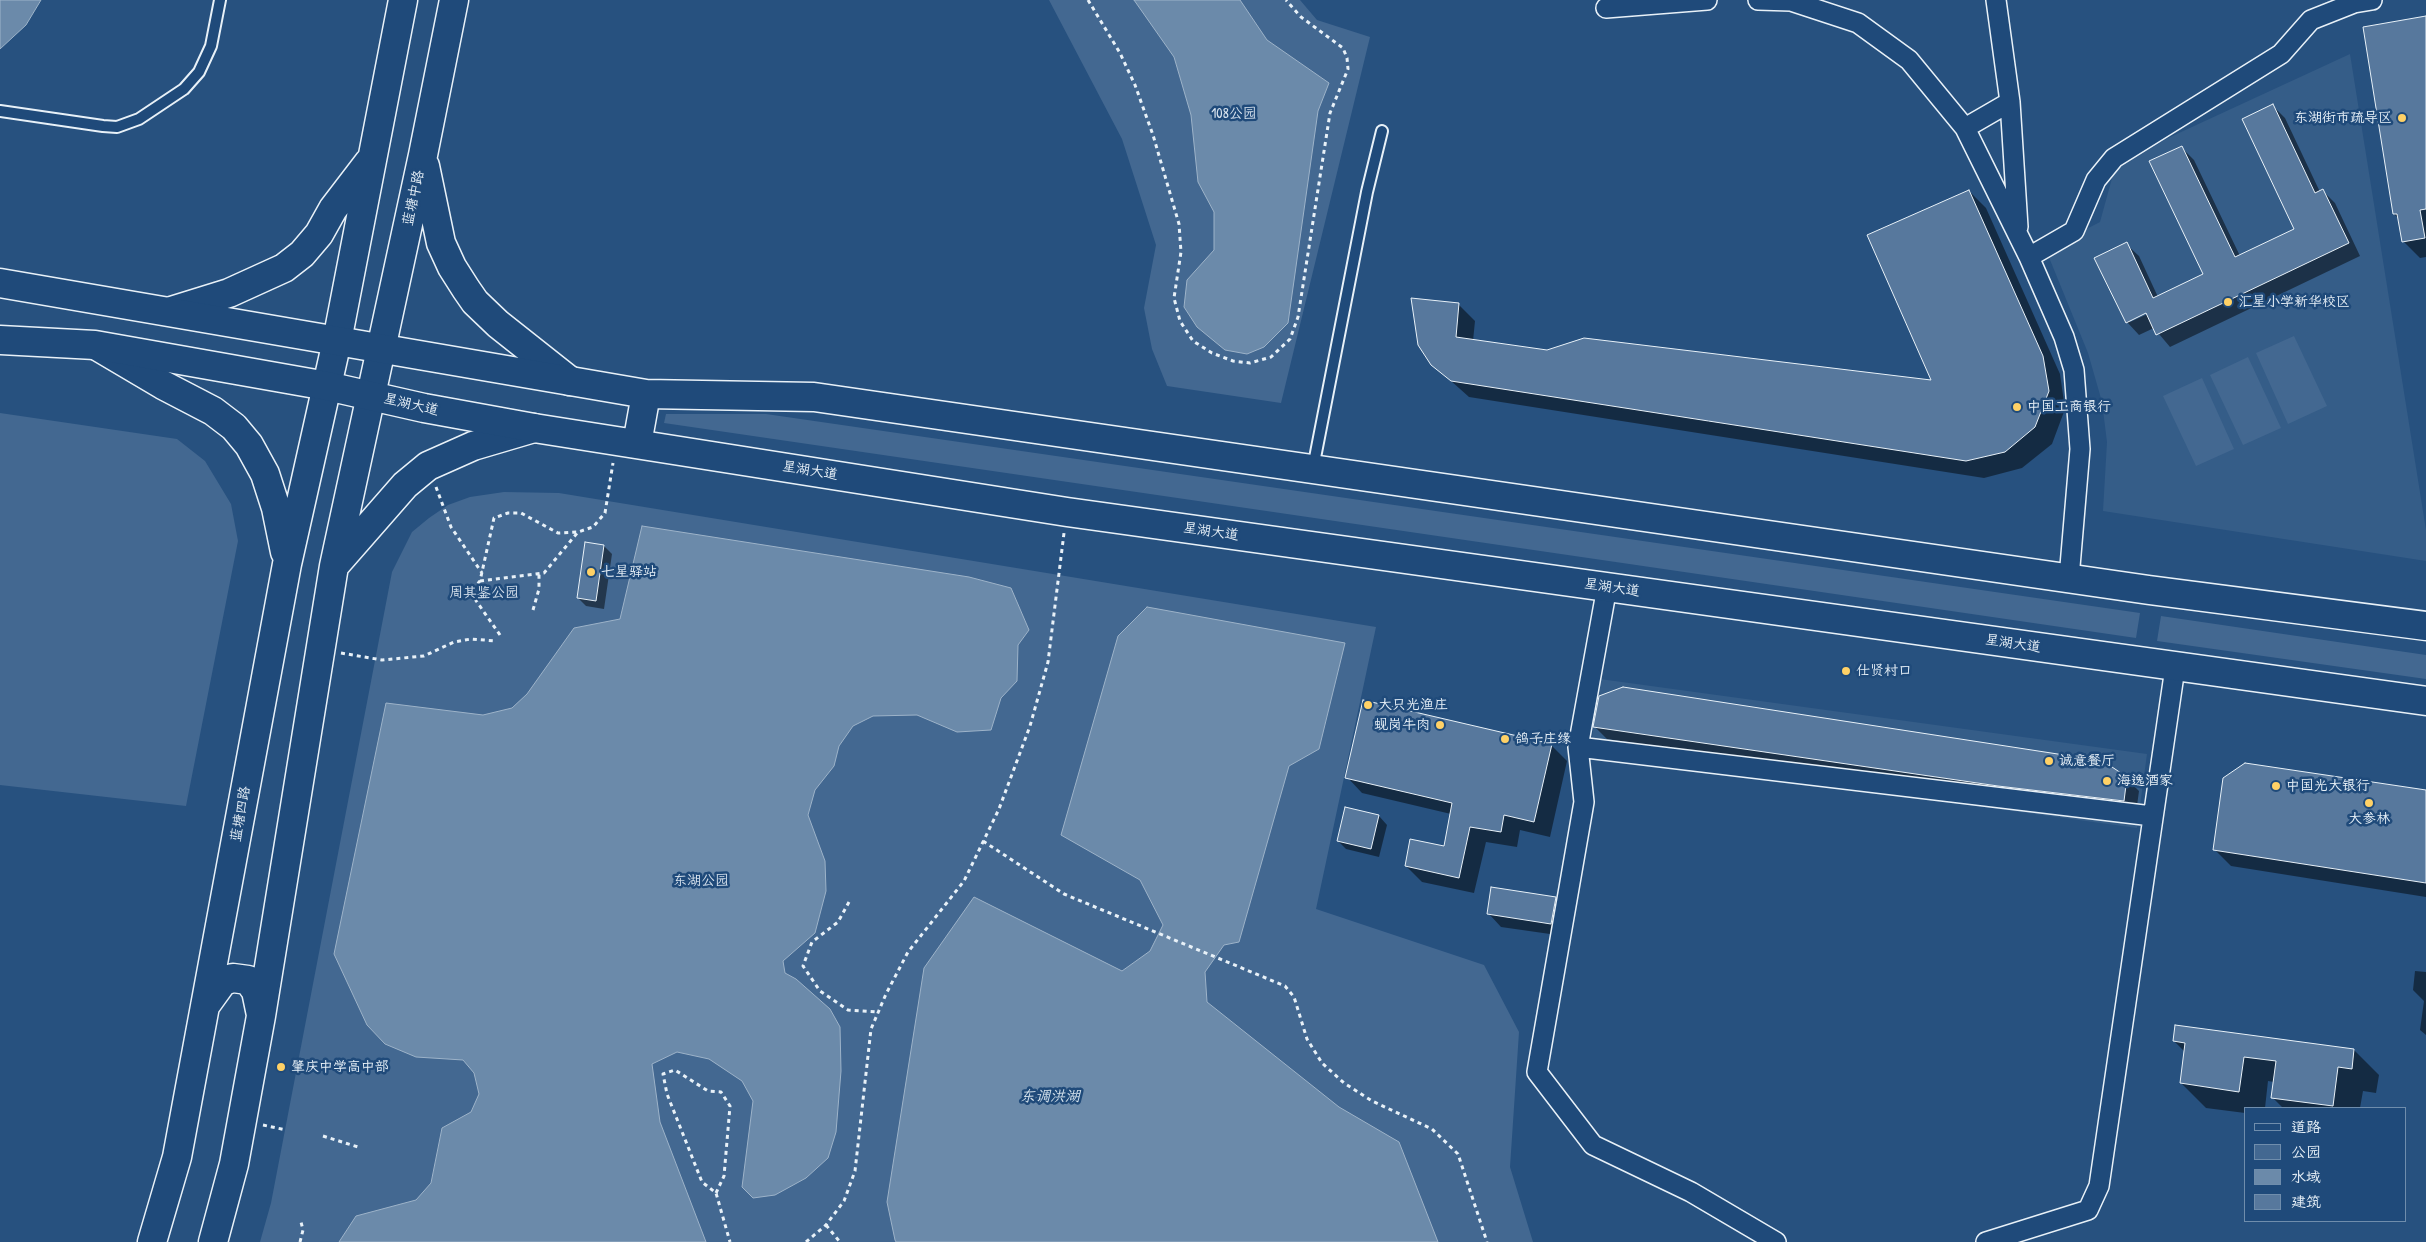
<!DOCTYPE html>
<meta charset="utf-8">
<style>
body{margin:0}
#map{position:relative;width:2426px;height:1242px;overflow:hidden;background:#27517f;font-family:"Patrick Hand","LXGW WenKai TC",sans-serif}
canvas{display:block}
.legend{position:absolute;left:2244px;top:1107px;width:162px;height:115px;box-sizing:border-box;background:#1f4a7a;border:1px solid #6f8dac;margin:0;padding:6px 9px;list-style:none;font-size:15px;color:#e8f1f8}
.legend li{display:flex;align-items:center;gap:10px;height:25px}
.legend b{width:25px;border:1px solid #6f8dac}
</style>
<div id="map">
<canvas width="2426" height="1242"></canvas>
<ul class="legend">
<li><b style="height:6px;background:#1f4a7a"></b>道路</li>
<li><b style="height:14px;background:#436891"></b>公园</li>
<li><b style="height:14px;background:#6b8aaa"></b>水域</li>
<li><b style="height:14px;background:#57789d"></b>建筑</li>
</ul>
</div>
<script>
const c = document.querySelector('canvas').getContext('2d');
c.lineJoin = 'round';
function fillPath(path, color) { c.fillStyle = color; c.fill(path, 'evenodd'); }
const poly = rows => new Path2D(rows.map(r => 'M' + r).join(''));
function stroke(path, color, width, dash) { c.strokeStyle = color; c.lineWidth = width; c.lineCap = dash ? 'butt' : 'round'; c.setLineDash(dash || []); c.stroke(path); }
function label(font, color, halo, rows, align = 'center') {
  c.font = font + ' "Patrick Hand","LXGW WenKai TC",sans-serif'; c.lineWidth = 5; c.setLineDash([]); c.textBaseline = 'middle'; c.strokeStyle = halo; c.fillStyle = color; for (const [text, x, y, turn = 0] of rows) {
    c.save(); c.translate(x, y); c.rotate((+turn || 0) * Math.PI / 180); c.textAlign = isNaN(turn) ? turn : align; if (halo) c.strokeText(text, 0, 0); c.fillText(text, 0, 0); c.restore();
  }
}
fillPath(poly([
 [2350,54,2426,530,2426,561,2103,511,2107,442,2102,402,2088,353,2046,250,2100,222,2114,171,2166,139],
 [1600,679,2147,754,2137,828,1590,753]
]), '#355d88');
fillPath(poly([
 [1049,0,1300,0,1317,20,1370,37,1281,403,1167,386,1152,349,1144,308,1156,245,1122,139],
 [2294,336,2327,406,2288,424,2256,353],
 [2248,357,2281,428,2243,445,2210,375],
 [2202,378,2234,449,2196,466,2163,396],
 [0,413,177,439,205,461,231,504,238,541,186,806,0,785],
 [666,414,766,414,2140,613,2136,638,664,423],
 [504,492,559,493,1376,627,1316,909,1484,965,1519,1032,1510,1167,1533,1242,260,1242,271,1203,392,572,412,532,429,518,448,505,470,497],
 [2161,616,2426,655,2426,679,2157,641]
]), '#436891');
const water = poly([
 [0,0,41,0,26,25,0,49,0,0],
 [1134,0,1240,0,1267,40,1329,83,1318,111,1288,323,1264,347,1247,354,1225,350,1197,327,1184,307,1187,280,1214,250,1214,212,1198,182,1191,115,1174,57,1134,0],
 [642,526,969,577,1011,588,1029,630,1018,645,1017,681,1001,698,991,730,957,732,917,715,873,716,853,726,839,746,834,766,815,790,808,815,825,861,826,891,815,933,783,961,785,973,796,979,830,1009,840,1027,841,1071,836,1132,828,1158,806,1178,775,1195,753,1198,742,1187,753,1101,742,1081,709,1059,677,1052,652,1064,660,1122,706,1242,339,1242,356,1216,416,1200,431,1183,442,1128,471,1112,479,1094,474,1073,463,1060,416,1057,385,1044,367,1025,334,954,386,703,483,715,512,708,527,694,574,628,620,619,642,526],
 [1147,607,1345,643,1319,749,1289,766,1239,942,1224,945,1205,972,1207,1002,1339,1107,1399,1142,1438,1242,896,1242,895,1240,887,1202,924,968,974,897,1122,971,1150,951,1163,925,1140,880,1061,835,1118,636,1147,607]
]);
fillPath(water, '#6b8aaa');
stroke(water, '#9db3c9', 1);
fillPath(poly([
 [2426,17,2426,257,2420,258,2403,241,2399,219,2394,214],
 [2273,106,2285,118,2320,192,2323,191,2335,203,2360,256,2170,347,2154,328,2139,335,2127,322,2126,244,2139,256,2158,297,2204,275,2181,147,2194,160,2240,256,2296,229],
 [2151,310,2152,312,2130,322,2130,320],
 [1969,191,1986,208,2060,374,2065,409,2052,444,2022,468,1984,478,1469,397,1432,364,1458,304,1475,321,1473,341,1547,351,1933,382],
 [604,546,612,554,604,609,586,606,578,598],
 [1594,726,2126,778,2139,791,2136,813,2012,798,1607,739],
 [1551,745,1567,761,1550,837,1520,830,1517,847,1486,842,1474,893,1422,882,1406,866,1446,848,1451,814,1362,793,1347,777],
 [2426,792,2426,897,2231,866,2214,849],
 [1345,809,1379,816,1387,825,1379,857,1346,849,1338,841],
 [1555,898,1568,911,1564,936,1501,927,1489,914],
 [2415,971,2426,972,2426,1035,2420,1030,2424,1001,2413,990],
 [2176,1026,2354,1050,2379,1075,2376,1093,2363,1091,2360,1108,2283,1108,2272,1097,2274,1082,2268,1081,2265,1108,2245,1108,2245,1113,2206,1108,2181,1083,2185,1052,2174,1041]
]), '#0007');
const building = poly([
 [2426,16,2426,209,2420,210,2425,238,2402,242,2397,214,2393,214,2363,27,2426,16],
 [2273,104,2315,193,2323,189,2349,243,2156,335,2146,313,2126,323,2094,258,2127,242,2153,298,2203,274,2149,161,2182,146,2235,257,2294,229,2242,119,2273,104],
 [1969,190,2043,356,2049,391,2035,427,2005,452,1966,461,1451,381,1431,365,1418,345,1411,298,1459,303,1456,337,1547,350,1584,338,1931,380,1867,235,1969,190],
 [585,542,604,545,596,601,577,598,585,542],
 [1623,687,2103,761,2127,777,2124,801,1998,786,1593,727,1599,696,1623,687],
 [1363,700,1552,744,1534,822,1504,815,1501,832,1470,827,1459,878,1405,866,1410,839,1444,846,1452,803,1345,778,1363,700],
 [2245,763,2426,790,2426,883,2213,850,2223,778,2245,763],
 [1345,807,1379,815,1371,849,1337,841,1345,807],
 [1491,887,1556,897,1551,924,1487,914,1491,887],
 [2175,1025,2354,1049,2352,1069,2338,1067,2333,1106,2271,1098,2276,1061,2244,1057,2239,1092,2180,1083,2185,1043,2173,1041,2175,1025]
]);
fillPath(building, '#57789d');
stroke(building, '#e8f1f8', 1);
const service = poly([
 [0,111,103,126,117,127,139,119,184,89,199,72,211,46,220,0],
 [1313,468,1367,192,1382,131]
]);
const minor = poly([
 [1758,0,1791,1,1858,23,1909,60,1965,128,2029,257,2064,337,2074,370,2080,449,2069,578],
 [1996,0,2010,102,2018,227],
 [1606,8,1707,0],
 [1965,128,2010,102],
 [2029,257,2074,231,2096,180,2114,158,2281,54,2311,20,2354,3,2372,0],
 [1607,587,1578,747,2152,816],
 [1578,747,1584,802,1537,1072,1593,1145,1691,1192,1776,1242],
 [1986,1242,2088,1210,2099,1186,2175,668]
]);
const secondary = poly([
 [425,166,441,243,452,267,466,289,475,302,498,324,570,381],
 [171,311,229,293,284,268,302,254,319,234,333,209,369,162],
 [97,346,163,385,213,411,234,427,249,445,265,474,276,508,285,552],
 [335,565,405,485,428,466,473,446,534,428],
 [205,1006,223,981,233,978,248,980,256,991,261,1015],
 [152,1242,177,1157,287,564,337,341,403,0],
 [213,1242,234,1164,261,1016,334,566,423,155,454,0]
]);
const primary = poly([
 [0,283,646,394,814,397,2149,590,2426,626],
 [0,340,95,345,327,386,424,408,534,428,1067,512,2426,701],
 [637,444,646,394]
]);
stroke(service, '#e8f1f8', 14);
stroke(minor, '#e8f1f8', 22);
stroke(secondary, '#e8f1f8', 31);
stroke(primary, '#e8f1f8', 31);
stroke(poly([
 [1088,0,1120,53,1135,85,1153,135,1179,224,1181,252,1174,298,1180,321,1193,341,1212,353,1233,361,1250,363,1271,357,1290,339,1298,317,1330,113,1348,69,1347,58,1343,48,1301,17,1286,0],
 [436,487,451,527,482,573],
 [480,581,544,573,578,532],
 [533,610,539,589,539,574],
 [500,635,470,592,480,581,494,518,508,513,521,513,558,533,578,532,593,527,605,513,613,463],
 [341,653,382,660,424,656,454,642,471,639,496,641],
 [983,841,1064,894,1285,986,1294,997,1307,1039,1322,1063,1344,1083,1372,1101,1432,1129,1458,1154,1487,1242],
 [849,902,838,922,812,942,803,966,820,991,848,1010,878,1012],
 [263,1125,286,1130],
 [323,1136,358,1147],
 [716,1193,724,1176,730,1106,721,1092,708,1091,675,1070,663,1074,667,1094,702,1182,716,1193,730,1242],
 [826,1225,840,1242],
 [300,1242,303,1230,301,1222],
 [806,1242,826,1225,844,1201,855,1171,871,1029,886,994,908,952,964,881,999,809,1030,726,1048,662,1064,533]
]), '#e8f1f8', 3, [4, 4]);
stroke(service, '#1f4a7a', 10);
stroke(minor, '#1f4a7a', 19);
stroke(secondary, '#1f4a7a', 28);
stroke(primary, '#1f4a7a', 28);
for (const [x, y, r, color] of [
 [2402,118,5,"#ffd166"],
 [2228,302,5,"#ffd166"],
 [2017,407,5,"#ffd166"],
 [591,572,5,"#ffd166"],
 [1846,671,5,"#ffd166"],
 [1368,705,5,"#ffd166"],
 [1440,725,5,"#ffd166"],
 [1505,739,5,"#ffd166"],
 [2049,761,5,"#ffd166"],
 [2107,781,5,"#ffd166"],
 [2276,786,5,"#ffd166"],
 [2369,803,5,"#ffd166"],
 [281,1067,5,"#ffd166"]
]) { const dot = new Path2D(); dot.arc(x, y, r, 0, 2 * Math.PI); c.fillStyle = color; c.fill(dot); stroke(dot, '#1f4a7a', 2); }
label('14px', '#d8e3ee', '#1f4a7a', [
 ["108公园",1234,114],
 ["周其鉴公园",484,593],
 ["东湖公园",701,881]
]);
label('14px', '#e8f1f8', '#1f4a7a', [
 ["东湖街市疏导区",2392,118,"right"],
 ["汇星小学新华校区",2238,302],
 ["中国工商银行",2027,407],
 ["七星驿站",601,572],
 ["仕贤村口",1856,671],
 ["大只光渔庄",1378,705],
 ["蚬岗牛肉",1430,725,"right"],
 ["鸽子庄缘",1515,739],
 ["诚意餐厅",2059,761],
 ["海逸酒家",2117,781],
 ["中国光大银行",2286,786],
 ["大参林",2369,819,"center"],
 ["肇庆中学高中部",291,1067]
], 'left');
label('14px', '#e8f1f8', '#1f4a7a', [
 ["蓝塘中路",414,198,-78],
 ["星湖大道",411,405,13],
 ["星湖大道",810,471,9],
 ["星湖大道",1211,532,8],
 ["星湖大道",1612,588,8],
 ["星湖大道",2013,644,8],
 ["蓝塘四路",241,814,-80]
]);
label('italic 15px', '#d5e2ec', '#1f4a7a', [
 ["东调洪湖",1050,1097]
]);
</script>
